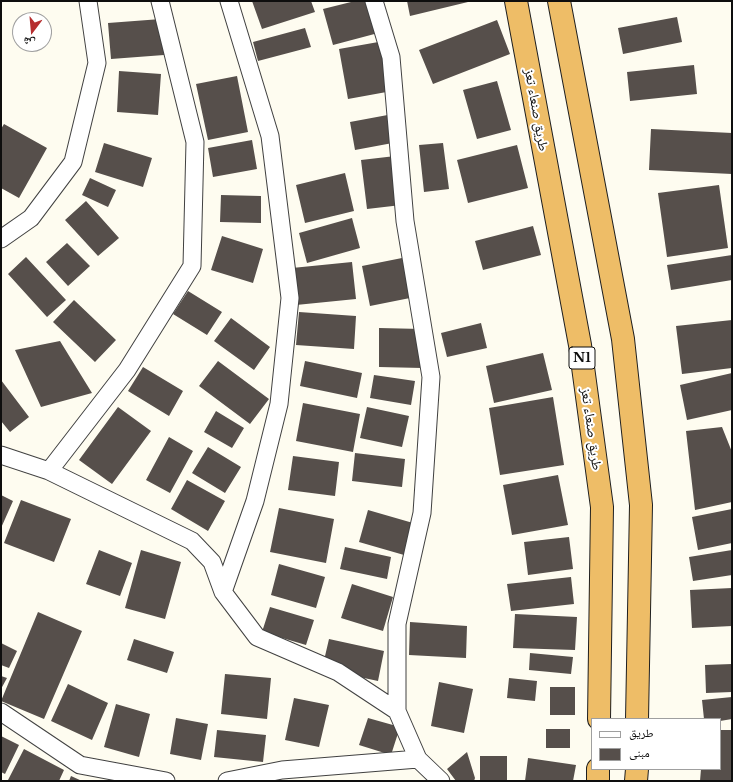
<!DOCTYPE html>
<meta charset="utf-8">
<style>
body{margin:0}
#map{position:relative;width:733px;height:782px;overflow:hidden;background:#fefcf0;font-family:"Libre Baskerville","Noto Naskh Arabic",serif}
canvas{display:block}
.frame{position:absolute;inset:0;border:2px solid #0e0e0e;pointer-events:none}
.legend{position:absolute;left:591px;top:718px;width:130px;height:52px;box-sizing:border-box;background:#fff;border:1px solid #9f9f9f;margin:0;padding:5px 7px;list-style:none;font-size:12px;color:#0e0e0e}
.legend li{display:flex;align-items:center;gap:8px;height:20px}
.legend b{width:20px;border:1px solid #9f9f9f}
.north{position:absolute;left:12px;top:12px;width:40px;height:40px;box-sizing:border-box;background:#fff;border:1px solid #9f9f9f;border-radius:50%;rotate:196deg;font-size:11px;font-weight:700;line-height:16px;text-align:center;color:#0e0e0e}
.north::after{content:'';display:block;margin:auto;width:14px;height:18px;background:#b62e2f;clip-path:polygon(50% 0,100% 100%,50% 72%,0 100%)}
</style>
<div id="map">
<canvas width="733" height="782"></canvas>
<div class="frame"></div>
<ul class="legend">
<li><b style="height:5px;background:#fff"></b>طريق</li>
<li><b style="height:11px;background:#564f4b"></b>مبنى</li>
</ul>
<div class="north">ش</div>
</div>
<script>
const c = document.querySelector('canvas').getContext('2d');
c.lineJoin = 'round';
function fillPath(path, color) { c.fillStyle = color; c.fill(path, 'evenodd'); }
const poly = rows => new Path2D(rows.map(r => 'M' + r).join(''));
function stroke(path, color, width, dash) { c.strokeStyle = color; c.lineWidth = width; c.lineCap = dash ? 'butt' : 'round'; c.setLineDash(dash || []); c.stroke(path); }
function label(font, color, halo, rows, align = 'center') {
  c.font = font + ' "Libre Baskerville","Noto Naskh Arabic",serif'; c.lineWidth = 4; c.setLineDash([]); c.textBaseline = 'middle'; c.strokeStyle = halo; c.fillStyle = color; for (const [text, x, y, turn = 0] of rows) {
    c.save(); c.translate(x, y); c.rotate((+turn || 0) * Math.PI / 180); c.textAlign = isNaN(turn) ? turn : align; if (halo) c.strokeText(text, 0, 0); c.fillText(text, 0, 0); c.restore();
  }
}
fillPath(poly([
 [252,1,311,1,315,12,262,29],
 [355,1,373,1,382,32,333,45,323,9],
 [407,1,468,1,468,2,410,16],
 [677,17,682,42,623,54,618,28],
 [161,19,164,55,111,59,108,23],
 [497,20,510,54,433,84,419,50],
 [305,28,311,47,258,61,253,42],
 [384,41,392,91,348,99,339,49],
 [694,65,697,94,630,101,627,72],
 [119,71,161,74,158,115,117,112],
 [237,76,248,132,208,140,196,84],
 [497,81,511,130,477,139,463,90],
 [393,114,398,142,355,150,350,122],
 [4,124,47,148,19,198,1,188,1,129],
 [651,129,732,133,732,174,649,170],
 [252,140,257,169,213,177,208,148],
 [104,143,152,158,143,187,95,172],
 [443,143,449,189,424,192,419,145],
 [517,145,528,188,468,203,457,160],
 [404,155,410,204,367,209,361,160],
 [345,173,354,211,305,223,296,185],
 [90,178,116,190,108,207,82,195],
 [719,185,728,248,667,257,658,193],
 [221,195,261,196,261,223,220,222],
 [86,201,119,238,98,256,65,220],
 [352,218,360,248,307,263,299,233],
 [533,226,541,255,483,270,475,241],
 [222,236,263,249,253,283,211,270],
 [67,243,90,266,68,286,46,262],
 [732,255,732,280,671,290,667,265],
 [26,257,66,300,47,317,8,274],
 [402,258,410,298,370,306,362,266],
 [352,262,356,299,296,305,292,268],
 [188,291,222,312,207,335,173,314],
 [74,300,116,340,95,362,53,322],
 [299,312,356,316,354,349,296,345],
 [231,318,270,347,254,370,214,341],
 [732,320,732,368,682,374,676,326],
 [481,323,487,348,447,357,441,333],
 [379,328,422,329,422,368,379,367],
 [60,341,92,393,41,407,15,350],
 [543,353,552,390,494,403,486,366],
 [218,361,269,399,250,424,199,386],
 [305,361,362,373,357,398,300,386],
 [143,367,183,391,169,416,128,391],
 [732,373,732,410,687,420,680,385],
 [374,375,415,381,411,405,370,398],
 [1,380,29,417,10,432,1,421],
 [553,397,564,465,500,475,489,408],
 [303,403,360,414,353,452,296,441],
 [118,407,151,431,112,484,79,460],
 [367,407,409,416,402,447,360,438],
 [216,411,244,428,232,448,204,432],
 [722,427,732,452,732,502,695,510,686,431],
 [169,437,193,451,170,493,146,480],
 [208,447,241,467,225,493,192,473],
 [355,453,405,459,402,487,352,481],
 [293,456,339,462,335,496,288,490],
 [558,475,568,525,512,535,503,485],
 [187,480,225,501,208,531,171,509],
 [1,495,13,501,1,528],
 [21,500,71,519,54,562,4,543],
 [279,508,334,519,326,563,270,552],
 [732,509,732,543,698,550,692,517],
 [368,510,413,523,404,555,359,542],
 [569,537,573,569,528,575,524,542],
 [345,547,391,557,387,579,340,569],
 [99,550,132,563,120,596,86,584],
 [141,550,181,562,165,619,125,608],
 [732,550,732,575,693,581,689,557],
 [279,564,325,577,316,608,271,595],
 [571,577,574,604,511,611,507,584],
 [352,584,393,597,383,631,341,618],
 [732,588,732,626,692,628,690,590],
 [270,607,314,620,306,645,262,632],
 [38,612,82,631,44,719,1,701],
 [515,614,577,617,575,650,513,648],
 [410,622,467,626,466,658,409,655],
 [134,639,174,652,167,673,127,660],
 [329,639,384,651,378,681,322,669],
 [1,643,17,651,9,668,1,665],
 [530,653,573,657,571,674,529,670],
 [732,664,732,692,706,693,705,665],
 [225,674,271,678,267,719,221,714],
 [1,676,7,678,1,689],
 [509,678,537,681,535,701,507,698],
 [439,682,473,689,464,733,431,726],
 [68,684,108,703,92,740,51,721],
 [550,687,575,687,575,715,550,715],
 [732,697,732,719,720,721,720,719,704,719,702,700],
 [294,698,329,705,319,747,285,740],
 [116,704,150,714,139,757,104,747],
 [176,718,208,724,201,760,170,754],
 [368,718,400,727,391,755,359,745],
 [546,729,570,729,570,748,546,748],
 [217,730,266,735,263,762,214,757],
 [720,730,732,730,732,781,700,781,701,769,720,769],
 [1,736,19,745,5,774,1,772],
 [24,749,64,770,59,781,11,781,8,780],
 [467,752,475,778,474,781,456,781,447,769],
 [480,756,507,756,507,781,480,781],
 [528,758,576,765,573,781,525,781],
 [71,776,82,781,69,781]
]), '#564f4b');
const minor = poly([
 [374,1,391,57,405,221,431,377,422,513,397,624,397,711],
 [1,239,31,218,73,162,97,63,88,1],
 [1,455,49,471,192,541,212,562,223,592,257,637,338,672,397,711,418,759,441,781],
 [49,471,127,370,192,266,195,142,160,1],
 [223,592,255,501,279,404,290,298,270,136,229,1],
 [1,712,80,765,166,781],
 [227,781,282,770,418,759]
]);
const trunk = poly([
 [516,1,580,345,602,507,599,719],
 [559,1,623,339,641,505,637,719],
 [598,781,598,769],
 [636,781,637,769]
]);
stroke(minor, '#414141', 19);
stroke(trunk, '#1f1f1f', 24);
stroke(minor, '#fff', 17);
stroke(trunk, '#eebd67', 22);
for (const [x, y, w] of [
 [582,358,26]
]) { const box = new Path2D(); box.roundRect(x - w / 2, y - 11, w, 22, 3); c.fillStyle = '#fff'; c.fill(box); stroke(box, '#0e0e0e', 1); }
label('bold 13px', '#0e0e0e', null, [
 ["N1",582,358]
]);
label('14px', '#0e0e0e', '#fff', [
 ["طريق صنعاء تعز",536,110,80],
 ["طريق صنعاء تعز",591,429,82]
]);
</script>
